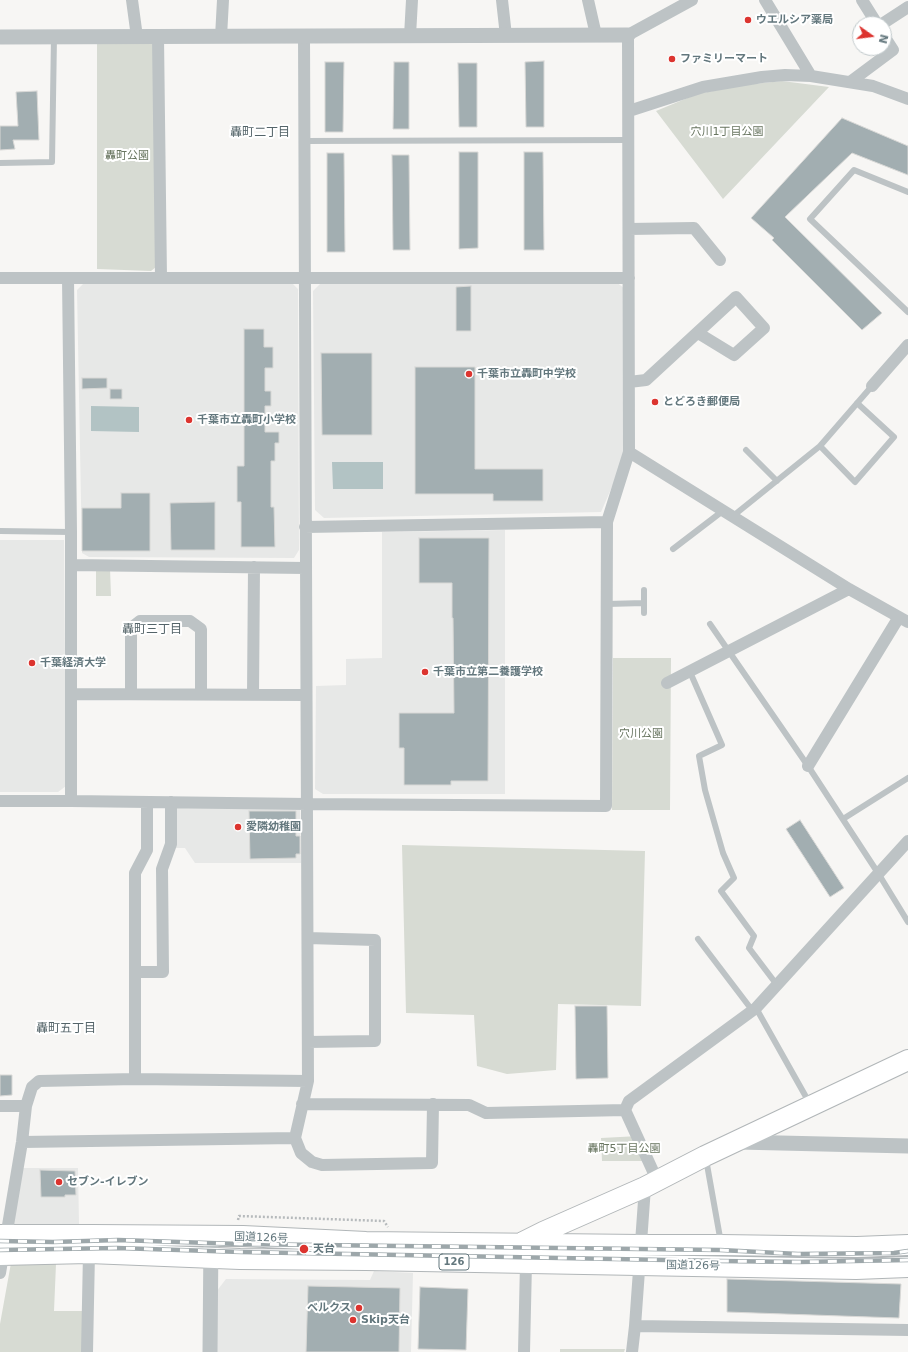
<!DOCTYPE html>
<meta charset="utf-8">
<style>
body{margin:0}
#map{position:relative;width:908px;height:1352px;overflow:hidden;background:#f7f6f4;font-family:"DejaVu Sans",sans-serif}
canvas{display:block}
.north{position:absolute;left:852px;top:16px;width:40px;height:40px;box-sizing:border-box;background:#fff;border:1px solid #c1c9cb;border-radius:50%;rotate:104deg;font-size:11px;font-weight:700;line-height:16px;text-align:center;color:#63777d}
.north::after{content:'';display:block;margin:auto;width:14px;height:18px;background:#dc342f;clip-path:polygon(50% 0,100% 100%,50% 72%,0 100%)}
</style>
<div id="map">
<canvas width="908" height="1352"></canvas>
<div class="north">N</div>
</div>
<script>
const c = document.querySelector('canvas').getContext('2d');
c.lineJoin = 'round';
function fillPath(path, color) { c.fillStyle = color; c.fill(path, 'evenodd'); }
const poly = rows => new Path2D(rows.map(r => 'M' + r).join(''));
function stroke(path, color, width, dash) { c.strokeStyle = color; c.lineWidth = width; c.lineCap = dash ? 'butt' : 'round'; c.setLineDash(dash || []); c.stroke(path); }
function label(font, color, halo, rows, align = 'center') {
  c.font = font + ' "DejaVu Sans","Noto Sans JP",sans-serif'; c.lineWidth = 4; c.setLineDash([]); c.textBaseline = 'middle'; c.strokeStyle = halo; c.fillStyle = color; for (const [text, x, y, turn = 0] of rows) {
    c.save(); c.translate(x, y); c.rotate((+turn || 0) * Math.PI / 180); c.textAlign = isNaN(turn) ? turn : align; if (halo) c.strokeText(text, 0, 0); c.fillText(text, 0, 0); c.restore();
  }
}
fillPath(poly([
 [616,282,624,288,625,457,601,512,324,518,315,510,313,291,321,283],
 [83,284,293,284,298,289,299,550,294,558,89,557,82,553,77,290],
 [505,530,505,794,323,794,315,789,316,686,346,685,346,659,382,658,382,532],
 [0,540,64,540,66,786,58,792,0,792],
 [176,803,300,806,301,863,195,863,185,848,176,848],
 [22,1168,78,1168,79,1224,13,1224],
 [374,1271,413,1273,411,1352,214,1352,216,1292,226,1279,370,1280]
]), '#e7e8e7');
fillPath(poly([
 [152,42,156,45,156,267,151,271,97,269,97,43],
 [782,81,829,87,723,199,656,111,697,94,744,85],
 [110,568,111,596,96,596,96,569],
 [613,658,671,658,670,810,612,810],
 [402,845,645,851,641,1006,558,1004,556,1070,507,1074,477,1066,474,1015,406,1013],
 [639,1136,647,1161,602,1161,601,1138],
 [11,1263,56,1264,54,1311,82,1311,82,1352,0,1352,0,1324],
 [560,1349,625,1349,624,1352,560,1352]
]), '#d7dbd3');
fillPath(poly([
 [91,406,139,407,139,432,91,431],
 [332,462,383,462,383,489,333,489]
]), '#b2c3c4');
const building = poly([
 [544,61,544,127,526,127,525,62,544,61],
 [325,62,344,62,343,132,325,132,325,62],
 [394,62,409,62,409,129,393,129,394,62],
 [458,63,477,63,477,127,459,127,458,63],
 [37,91,39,140,13,140,15,149,0,150,0,126,18,126,16,92,37,91],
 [842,118,908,146,908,175,852,153,785,217,882,313,862,330,772,240,774,238,751,218,842,118],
 [459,152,478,152,478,248,459,249,459,152],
 [524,152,543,152,544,250,524,250,524,152],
 [327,153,344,153,345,252,327,252,327,153],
 [392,155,409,155,410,250,393,250,392,155],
 [471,286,471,331,456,331,456,287,471,286],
 [244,329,264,329,264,347,273,347,273,368,265,368,265,391,271,391,271,406,265,406,265,432,279,432,279,443,275,443,275,461,271,461,271,507,274,507,275,547,241,547,241,502,237,502,237,466,244,466,244,329],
 [321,353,372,353,372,435,322,435,321,353],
 [415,367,475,367,475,469,543,469,543,501,493,501,493,494,415,494,415,367],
 [82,378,107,378,107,388,82,389,82,378],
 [110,389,122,389,122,399,110,399,110,389],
 [121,493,150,493,150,551,82,551,82,508,121,508,121,493],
 [215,502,215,550,171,550,170,503,215,502],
 [419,538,489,538,488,781,451,781,451,785,404,785,404,748,399,748,399,713,454,713,453,618,452,618,452,583,419,583,419,538],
 [249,811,296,811,296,836,300,836,300,854,296,854,296,858,250,859,249,811],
 [800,820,844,888,830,897,786,829,800,820],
 [575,1006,607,1006,608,1078,576,1079,575,1006],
 [0,1075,12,1075,12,1095,0,1096,0,1075],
 [40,1170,75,1171,76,1195,65,1195,65,1197,41,1197,40,1170],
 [727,1279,901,1284,899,1318,727,1312,727,1279],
 [308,1286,400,1288,399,1352,306,1352,308,1286],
 [420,1287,468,1289,466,1350,418,1349,420,1287]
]);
fillPath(building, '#a2aeb1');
stroke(building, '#d8d8d6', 1);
const trunk = poly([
 [0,1235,93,1235,243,1236,366,1242,641,1245,721,1245,857,1247,908,1245],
 [523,1242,543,1232,645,1187,705,1156,908,1060],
 [0,1255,89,1253,240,1259,366,1260,856,1269,908,1267]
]);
stroke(trunk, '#b1b6b8', 22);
stroke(poly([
 [238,1220,239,1216,384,1221,388,1227]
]), '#b6babc', 2.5, [2, 2]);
stroke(poly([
 [304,141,629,140],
 [0,163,52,162,54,37],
 [908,192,854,170,810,219,908,312],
 [820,446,855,482,894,437,857,403],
 [746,450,777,481],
 [733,516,820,446,872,386],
 [0,531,71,532],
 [673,549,724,510],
 [607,604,644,603],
 [644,613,644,590],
 [710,624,808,766,878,873,908,922],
 [690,672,722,745,699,756,705,790,723,853,734,878,721,891,754,936,749,948,777,985],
 [843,819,908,778],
 [698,939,752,1010],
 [756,1008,810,1104],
 [706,1159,721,1243]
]), '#bdc3c5', 6);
stroke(poly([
 [132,0,137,37],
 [502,0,506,36],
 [588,0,596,35],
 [765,0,811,76],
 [862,0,877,24],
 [882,24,908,7],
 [304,36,308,1081,295,1138,301,1153,312,1162,322,1165,432,1163,433,1104],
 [410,36,412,0],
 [158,37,161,278],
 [221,37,223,0],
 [850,82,893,50,884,36],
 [629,111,703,87,762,77,785,75,811,76,873,86,908,99],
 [629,229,694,228,720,260],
 [0,278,629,278],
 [68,278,71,532,71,801],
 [629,382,646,380,736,297,764,328,734,355,698,333],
 [872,386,908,345],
 [629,452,849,589,908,622],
 [305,527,607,522],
 [72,565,305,568],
 [667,683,849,589],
 [72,694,306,695],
 [131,694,131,628,140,621,190,621,201,629,201,694],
 [253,695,254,567],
 [808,766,899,617],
 [0,801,71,801,307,804,606,806,607,522,629,452,628,35,692,0],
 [135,972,163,972,162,869,171,844,171,802],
 [308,1042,375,1041,375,940,308,938],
 [135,1079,135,873,147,850,147,802],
 [302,1104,469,1105,486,1113,625,1110,657,1180],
 [0,1106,26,1106],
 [625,1110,629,1101,756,1008,908,841],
 [22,1142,295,1138],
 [0,1273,22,1142,26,1106,32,1087,39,1081,135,1079,308,1081],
 [635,1326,908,1330],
 [87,1352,89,1253],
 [524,1352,526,1263,525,1257],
 [632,1352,635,1326,645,1187]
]), '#bdc3c5', 12);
stroke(poly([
 [0,37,628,35],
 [738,1142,908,1146],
 [210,1352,211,1237]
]), '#bdc3c5', 15);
stroke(trunk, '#fff', 20);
const rail = poly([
 [0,1241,53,1242,118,1240,240,1244,720,1250,798,1254,894,1253,908,1251],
 [0,1250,117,1248,241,1252,720,1261,799,1262,908,1260]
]);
stroke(rail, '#9da7aa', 4.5);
stroke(rail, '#fff', 3, [9]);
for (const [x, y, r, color] of [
 [748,20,4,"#dc342f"],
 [672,59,4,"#dc342f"],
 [469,374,4,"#dc342f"],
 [655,402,4,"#dc342f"],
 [189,420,4,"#dc342f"],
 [32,663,4,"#dc342f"],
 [425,672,4,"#dc342f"],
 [238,827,4,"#dc342f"],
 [59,1182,4,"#dc342f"],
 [304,1249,5,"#dc342f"],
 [359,1308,4,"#dc342f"],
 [353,1320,4,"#dc342f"]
]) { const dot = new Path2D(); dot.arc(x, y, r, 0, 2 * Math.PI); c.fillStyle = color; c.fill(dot); stroke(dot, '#fff', 1.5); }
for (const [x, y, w] of [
 [454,1262,30]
]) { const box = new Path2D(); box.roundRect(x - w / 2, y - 8, w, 16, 3); c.fillStyle = '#fff'; c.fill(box); stroke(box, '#63777d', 1); }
label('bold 10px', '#63777d', null, [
 ["126",454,1262]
]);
label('bold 11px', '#63777d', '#fff', [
 ["ウエルシア薬局",756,20],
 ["ファミリーマート",680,59],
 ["千葉市立轟町中学校",477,374],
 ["とどろき郵便局",663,402],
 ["千葉市立轟町小学校",197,420],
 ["千葉経済大学",40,663],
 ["千葉市立第二養護学校",433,672],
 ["愛隣幼稚園",246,827],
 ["セブン-イレブン",67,1182],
 ["天台",313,1249],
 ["ベルクス",351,1308,"right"],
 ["Skip天台",361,1320]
], 'left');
label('11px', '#697661', '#fff', [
 ["穴川1丁目公園",727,132],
 ["轟町公園",127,156],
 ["穴川公園",641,734],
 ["轟町5丁目公園",624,1149]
]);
label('11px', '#63777d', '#fff', [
 ["国道126号",261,1238,2],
 ["国道126号",693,1266,1]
]);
label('12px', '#546469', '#fff', [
 ["轟町二丁目",260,133],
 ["轟町三丁目",152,630],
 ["轟町五丁目",66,1029]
]);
</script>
